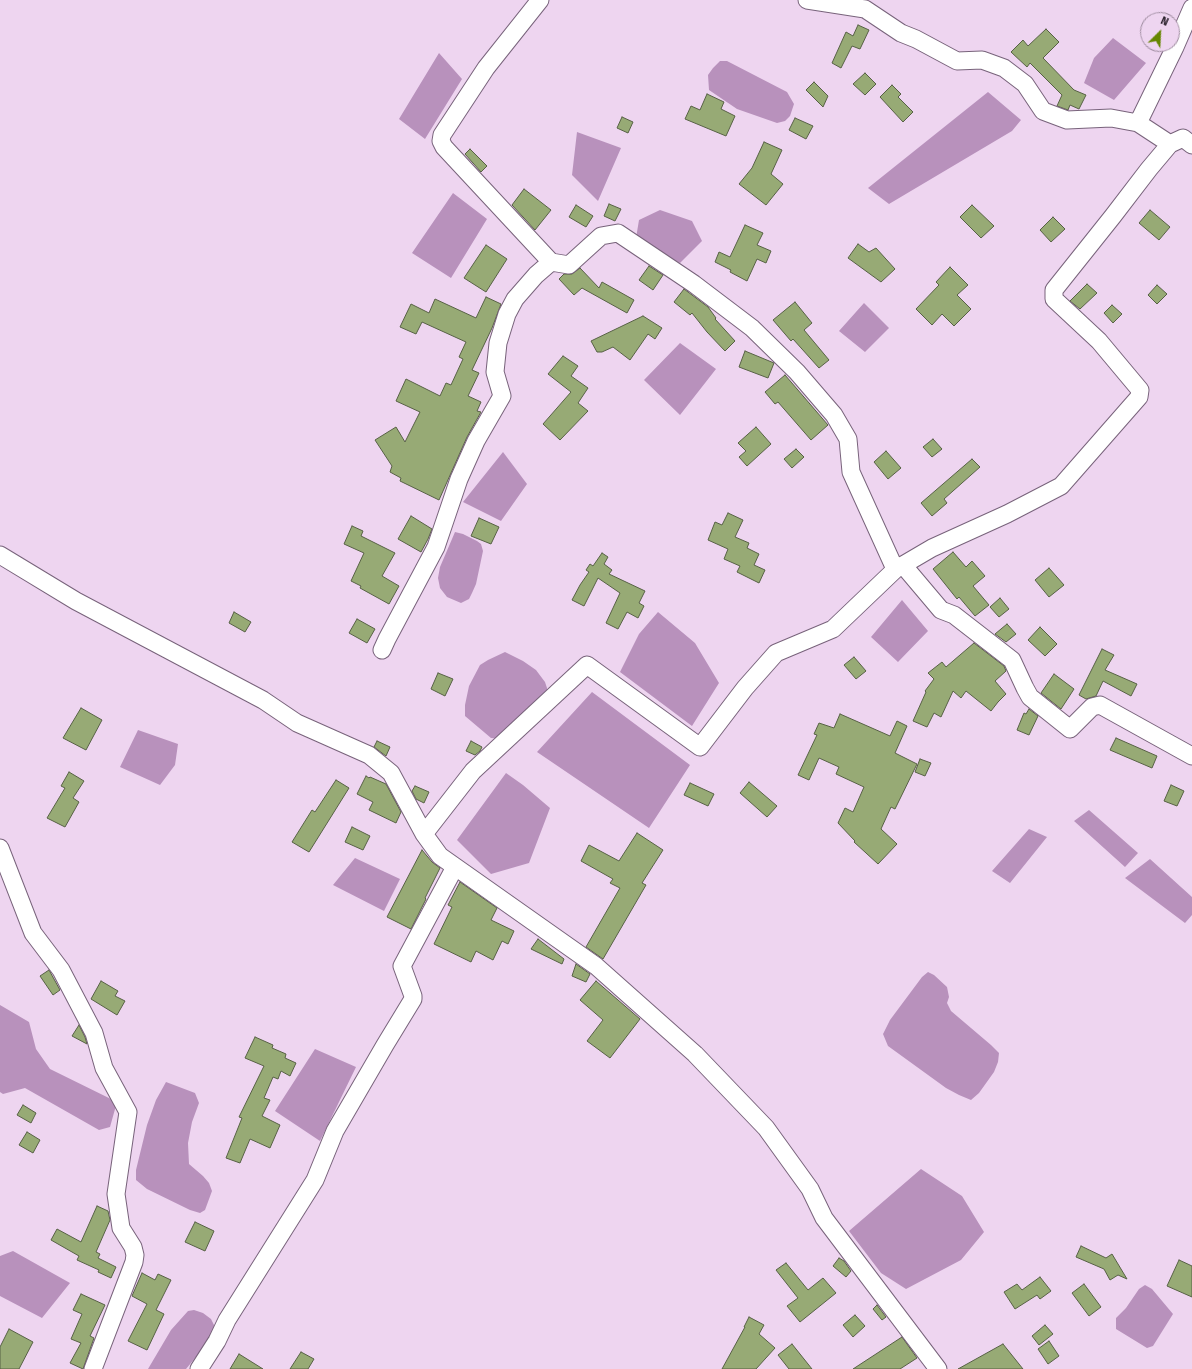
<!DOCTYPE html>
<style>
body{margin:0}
#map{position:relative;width:1192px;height:1369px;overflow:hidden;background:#eed5f0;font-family:"Fira Sans",sans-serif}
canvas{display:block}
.north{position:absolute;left:1140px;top:12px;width:40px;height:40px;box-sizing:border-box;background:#eed5f0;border:1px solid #9f8ca0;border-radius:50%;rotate:24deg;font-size:11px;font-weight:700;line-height:16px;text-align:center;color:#281f29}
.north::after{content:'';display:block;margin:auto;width:14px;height:18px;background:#668600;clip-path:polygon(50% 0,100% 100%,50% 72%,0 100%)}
</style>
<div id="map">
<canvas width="1192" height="1369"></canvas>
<div class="north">N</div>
</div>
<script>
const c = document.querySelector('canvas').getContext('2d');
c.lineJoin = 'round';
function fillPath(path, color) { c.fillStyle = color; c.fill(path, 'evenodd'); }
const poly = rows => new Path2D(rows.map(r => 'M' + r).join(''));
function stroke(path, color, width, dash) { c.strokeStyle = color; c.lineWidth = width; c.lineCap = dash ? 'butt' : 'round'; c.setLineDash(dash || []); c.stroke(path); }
fillPath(poly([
 [1113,38,1146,63,1114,100,1084,83,1094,58],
 [439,53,462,79,425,139,399,119],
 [720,61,727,61,787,92,794,104,790,116,785,121,777,123,737,109,709,90,708,75,713,68],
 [988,92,1021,120,1012,131,889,204,868,188],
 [577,132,621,148,598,201,572,175],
 [453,193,487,219,451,278,412,253],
 [660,210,692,221,702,241,680,263,652,251,636,238,639,220],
 [864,303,889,328,865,352,839,331],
 [680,343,716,369,680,415,644,380],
 [503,452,527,484,501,521,463,502],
 [455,532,463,534,477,541,481,544,483,551,476,584,472,593,469,599,461,603,447,597,440,588,438,578,440,567],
 [902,600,928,631,898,662,871,637],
 [658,612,695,643,719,683,692,726,620,672,639,634],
 [505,652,523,661,536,670,545,682,547,688,547,693,505,739,491,738,465,716,465,705,469,686,480,665,488,660],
 [592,692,690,765,649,828,537,752],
 [138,730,178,744,175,765,160,785,120,767],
 [506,773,523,785,550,808,529,863,491,874,457,840],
 [1089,810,1138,853,1125,867,1074,821],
 [1029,829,1047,837,1010,883,992,871],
 [355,858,400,879,384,911,333,885],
 [1150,859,1192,897,1192,915,1185,923,1125,878],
 [928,972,934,975,947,987,949,997,947,1003,951,1011,991,1045,999,1053,998,1062,994,1072,979,1093,971,1100,959,1095,946,1088,888,1046,883,1034,890,1020,922,977],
 [0,1005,29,1022,36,1049,50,1069,117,1102,110,1127,99,1130,25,1088,3,1094,0,1092],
 [315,1049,356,1067,320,1141,275,1111],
 [166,1082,195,1093,199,1103,192,1122,188,1143,189,1164,203,1176,209,1183,212,1191,205,1210,200,1213,190,1210,147,1189,136,1180,136,1170,147,1125,156,1100],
 [921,1169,962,1196,984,1232,961,1260,906,1289,881,1273,849,1231],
 [13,1251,70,1283,42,1318,0,1296,0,1256],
 [1145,1285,1152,1289,1173,1314,1153,1346,1147,1348,1116,1329,1116,1318,1126,1308,1139,1289],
 [194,1310,203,1313,211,1319,214,1325,214,1335,186,1369,148,1369,171,1330,188,1311]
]), '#b891bc');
const building = poly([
 [858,25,869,30,860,49,852,46,841,68,832,63,846,32,853,36,858,25],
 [1046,29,1059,42,1043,58,1074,90,1086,95,1079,109,1070,105,1068,110,1057,106,1062,95,1030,63,1027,67,1011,52,1023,40,1028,46,1046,29],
 [865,73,876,84,865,95,853,84,865,73],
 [814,82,828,96,823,107,806,90,814,82],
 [892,85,901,94,898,97,913,112,903,122,880,97,892,85],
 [707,94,724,102,721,109,735,116,726,136,685,119,691,106,700,110,707,94],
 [622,117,633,122,628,133,617,128,622,117],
 [795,118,813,126,806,139,789,130,795,118],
 [764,142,782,150,771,174,783,184,766,205,739,184,752,168,764,142],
 [470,149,487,166,481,172,465,154,470,149],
 [524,189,551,210,535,230,512,205,524,189],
 [609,204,621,209,615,221,604,216,609,204],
 [576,205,593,216,586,227,569,217,576,205],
 [972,205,994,226,981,238,960,217,972,205],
 [1150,210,1170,227,1159,240,1139,223,1150,210],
 [1053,217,1065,229,1051,242,1040,230,1053,217],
 [745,225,763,233,757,245,771,251,766,263,757,259,747,281,730,272,731,270,715,262,719,252,730,257,745,225],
 [858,244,869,252,876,248,895,269,881,282,848,258,858,244],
 [486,245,507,259,486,292,464,278,486,245],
 [649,266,663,275,653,290,639,280,649,266],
 [950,267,968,285,957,295,971,309,954,326,942,314,932,325,916,309,939,285,936,282,950,267],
 [580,268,599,288,602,282,634,300,627,313,582,288,574,295,559,279,564,274,572,274,580,268],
 [1087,284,1097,293,1080,309,1070,301,1087,284],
 [1157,285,1167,294,1157,304,1148,295,1157,285],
 [684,289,708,307,716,318,715,319,735,341,725,351,707,332,692,313,690,315,674,302,684,289],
 [486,297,501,304,492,328,472,370,479,373,468,396,481,402,477,411,481,412,467,437,439,500,400,481,401,478,390,472,392,466,375,440,396,427,405,442,420,412,396,401,406,379,440,396,446,383,451,385,463,359,459,357,466,342,422,322,416,334,400,327,411,304,429,313,435,299,476,318,486,297],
 [795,302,812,323,804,330,829,360,819,368,793,339,791,341,773,320,795,302],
 [1112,305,1122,314,1113,323,1104,313,1112,305],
 [643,316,662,328,655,339,648,334,630,360,613,347,602,352,597,352,591,341,643,316],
 [745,351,774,363,768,378,739,367,745,351],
 [563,356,578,366,571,376,588,388,578,403,588,411,560,440,543,424,571,392,548,374,563,356],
 [785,375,828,425,811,440,778,402,775,404,765,392,785,375],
 [756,427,771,444,747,466,739,457,746,451,738,443,756,427],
 [933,439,942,449,932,457,923,447,933,439],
 [796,449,804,457,792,468,784,459,796,449],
 [886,451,901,468,888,479,874,462,886,451],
 [972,459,980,467,944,499,947,503,932,516,921,503,972,459],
 [728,513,743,520,735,537,749,543,747,548,759,554,754,565,765,570,759,583,737,572,740,566,724,559,728,549,708,540,715,522,722,525,728,513],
 [411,516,432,529,428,539,421,552,398,539,411,516],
 [479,518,499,527,491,544,471,536,479,518],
 [352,526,363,531,361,536,395,553,382,576,399,586,389,604,360,588,361,586,351,581,364,553,344,544,352,526],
 [953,552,966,567,972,561,985,576,973,586,989,605,975,616,959,597,957,599,933,569,953,552],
 [602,553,608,557,604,564,612,570,609,574,645,591,639,603,644,606,638,618,627,612,618,629,606,623,620,593,598,578,584,606,572,600,580,585,589,572,586,570,590,564,593,566,602,553],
 [1049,568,1064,585,1049,597,1035,580,1049,568],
 [1000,598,1009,609,999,617,990,607,1000,598],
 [234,612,251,622,245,632,229,623,234,612],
 [357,619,375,629,367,643,349,633,357,619],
 [1007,624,1016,634,1006,642,995,634,1007,624],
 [1040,627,1057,644,1045,656,1028,640,1040,627],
 [974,643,1004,666,1006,671,995,681,1006,694,998,702,991,711,966,691,961,698,953,691,941,717,934,713,927,727,913,721,926,692,925,691,934,679,928,673,942,662,946,667,974,643],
 [1102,649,1114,655,1105,670,1137,684,1131,696,1103,681,1096,696,1086,699,1079,695,1102,649],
 [854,657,866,671,856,679,844,665,854,657],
 [438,673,453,679,445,696,431,689,438,673],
 [1054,674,1074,689,1061,709,1041,693,1054,674],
 [81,708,102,720,86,750,63,738,81,708],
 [1029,709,1038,716,1029,735,1017,730,1024,713,1026,714,1029,709],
 [840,714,890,736,897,721,907,726,895,753,917,764,895,809,891,807,881,829,897,844,878,864,854,842,855,841,838,823,845,808,853,812,864,787,836,774,839,767,819,758,809,780,798,775,817,735,814,734,819,723,834,728,840,714],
 [1116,738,1157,756,1152,768,1110,750,1116,738],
 [377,741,390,747,386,756,374,747,377,741],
 [471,741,482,747,480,751,475,755,466,751,471,741],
 [920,759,931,763,925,776,915,772,920,759],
 [69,772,84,781,73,798,79,802,65,827,47,818,65,788,61,786,69,772],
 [366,776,369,778,370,777,386,784,401,812,396,823,369,810,373,802,357,794,366,776],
 [336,780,349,788,309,852,292,842,312,810,315,812,336,780],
 [749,782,777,806,767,817,740,793,749,782],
 [690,783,714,794,708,806,684,795,690,783],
 [1171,785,1184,791,1177,806,1164,801,1171,785],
 [415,786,429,792,424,803,416,799,412,791,415,786],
 [352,827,370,836,363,850,345,842,352,827],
 [637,833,663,850,642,883,646,885,603,959,586,947,620,888,610,883,613,879,581,861,589,845,619,861,637,833],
 [422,850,432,862,440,868,425,898,426,899,411,929,387,917,422,850],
 [460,882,497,908,491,920,514,931,508,944,502,941,493,960,476,951,471,962,434,944,452,907,448,905,460,882],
 [538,939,564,959,562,964,531,949,538,939],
 [576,964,590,974,586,982,572,976,576,964],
 [49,970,60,990,53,995,40,976,49,970],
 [101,981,118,991,115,996,125,1001,117,1015,91,999,101,981],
 [596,981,640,1019,610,1058,587,1041,603,1020,580,1000,596,981],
 [79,1025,85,1037,87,1044,72,1036,79,1025],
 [255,1037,273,1045,272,1048,286,1054,285,1058,296,1063,290,1076,281,1071,278,1079,273,1077,264,1098,270,1100,262,1116,280,1125,270,1148,250,1139,240,1163,226,1158,242,1118,239,1117,264,1066,245,1058,255,1037],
 [23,1105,36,1113,31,1123,17,1115,23,1105],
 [27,1132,40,1140,33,1153,19,1145,27,1132],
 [97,1206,108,1211,110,1220,96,1252,100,1254,98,1258,116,1267,111,1278,98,1272,99,1270,77,1260,79,1256,51,1240,57,1229,81,1242,97,1206],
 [195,1222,214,1231,205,1251,185,1242,195,1222],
 [1081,1246,1106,1258,1112,1254,1127,1279,1118,1275,1110,1280,1104,1269,1076,1257,1081,1246],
 [839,1258,844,1261,851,1271,846,1277,833,1266,839,1258],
 [1179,1260,1192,1266,1192,1297,1167,1286,1179,1260],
 [786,1263,808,1290,823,1278,836,1293,800,1322,787,1306,798,1298,776,1270,786,1263],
 [142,1273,155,1280,158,1274,171,1280,156,1310,164,1314,147,1350,128,1341,147,1304,132,1296,142,1273],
 [1040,1277,1051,1291,1040,1299,1037,1295,1015,1309,1004,1292,1017,1284,1022,1290,1040,1277],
 [1084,1284,1101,1307,1089,1316,1072,1293,1084,1284],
 [81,1294,105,1305,90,1336,94,1338,83,1369,70,1363,81,1343,71,1339,82,1314,73,1310,81,1294],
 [877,1305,886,1317,882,1320,873,1309,877,1305],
 [855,1315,865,1326,853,1337,843,1325,855,1315],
 [749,1317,764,1325,759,1334,775,1348,756,1369,722,1369,745,1327,744,1327,749,1317],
 [1045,1325,1053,1334,1039,1345,1032,1336,1045,1325],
 [9,1329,33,1342,19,1369,0,1369,0,1347,9,1329],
 [902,1337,917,1358,900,1369,853,1369,902,1337],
 [1049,1341,1059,1356,1048,1364,1038,1349,1049,1341],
 [792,1344,812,1369,789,1369,778,1355,792,1344],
 [1003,1344,1023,1369,958,1369,1003,1344],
 [301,1352,314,1359,308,1369,290,1369,301,1352],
 [239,1354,263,1369,230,1369,239,1354]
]);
fillPath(building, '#97aa75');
stroke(building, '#576145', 1);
const minor = poly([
 [540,0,486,68,442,135,441,141,444,147,551,262,569,265,601,236,618,233,694,284,752,328,797,372,834,415,848,439,851,472,895,569],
 [1138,123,1175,47,1192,8],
 [1170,144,1183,138,1192,145],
 [0,555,76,601,263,700,297,723,369,755,391,773,424,834,440,856,596,966,695,1054,766,1128,810,1189,824,1218,938,1369],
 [903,565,941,610,954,615,1012,660,1025,688,1030,697,1070,729,1092,707,1100,705,1192,756],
 [382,650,387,639,436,547,459,479,476,441,502,396,495,372,498,343,507,314,515,299,536,275,551,262],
 [424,834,473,771,587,665,700,747,745,688,776,653,833,629,899,566,903,565,932,548,1007,514,1061,486,1139,397,1140,390,1099,341,1054,299,1054,290,1113,216,1149,169,1170,144,1138,123,1111,118,1067,120,1043,111,1025,84,1004,68,982,60,957,61,916,39,901,33,865,9,807,0],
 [0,848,33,933,61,970,94,1033,104,1068,128,1112,116,1194,121,1228,133,1247,135,1255,134,1262,93,1369],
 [199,1369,217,1341,227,1320,315,1180,335,1131,385,1045,413,999,413,996,402,966,455,867]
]);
stroke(minor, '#78637b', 19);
stroke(minor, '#fff', 17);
</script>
